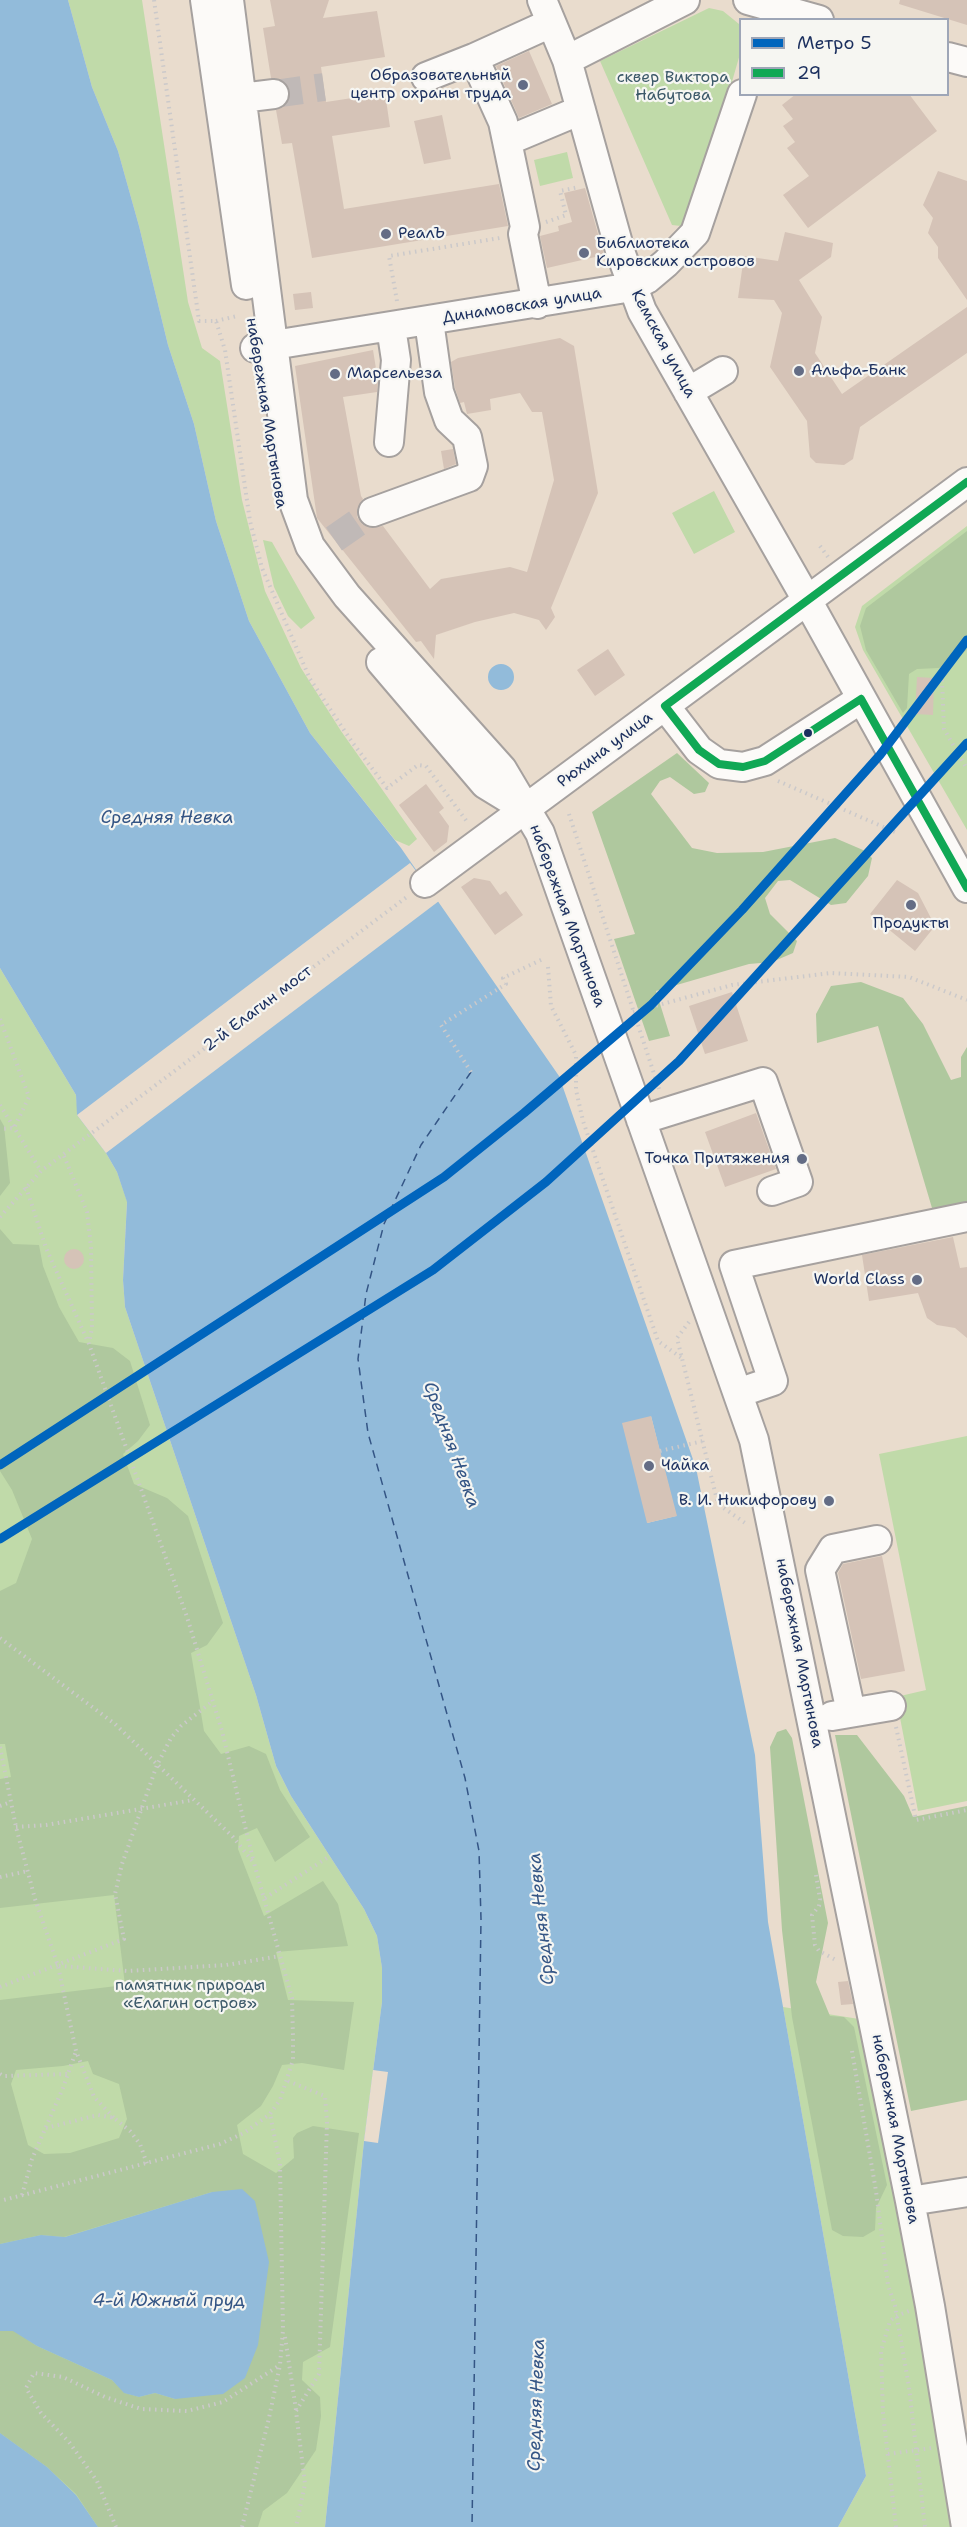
<!DOCTYPE html>
<meta charset="utf-8">
<style>
body{margin:0}
#map{position:relative;width:967px;height:2527px;overflow:hidden;background:#e9dccd;font-family:"Shantell Sans",sans-serif}
canvas{display:block}
.legend{position:absolute;left:739px;top:18px;width:210px;height:78px;box-sizing:border-box;background:#f6f6f2;border:2px solid #9ea6b7;margin:0;padding:8px 10px;list-style:none;font-size:18px;color:#1b2f5e}
.legend li{display:flex;align-items:center;gap:12px;height:30px}
.legend b{width:30px;border:2px solid #9ea6b7}
</style>
<div id="map">
<canvas width="967" height="2527"></canvas>
<ul class="legend">
<li><b style="height:8px;background:#0065bd"></b>Метро 5</li>
<li><b style="height:8px;background:#10a855"></b>29</li>
</ul>
</div>
<script>
const c = document.querySelector('canvas').getContext('2d');
c.lineJoin = 'round';
function fillPath(path, color) { c.fillStyle = color; c.fill(path, 'evenodd'); }
const poly = rows => new Path2D(rows.map(r => 'M' + r).join(''));
function stroke(path, color, width, dash) { c.strokeStyle = color; c.lineWidth = width; c.lineCap = dash ? 'butt' : 'round'; c.setLineDash(dash || []); c.stroke(path); }
function label(font, color, halo, rows, align = 'center') {
  c.font = font + ' "Shantell Sans",sans-serif'; c.lineWidth = 4.5; c.setLineDash([]); c.textBaseline = 'middle'; c.strokeStyle = halo; c.fillStyle = color; for (const [text, x, y, turn = 0] of rows) {
    c.save(); c.translate(x, y); c.rotate((+turn || 0) * Math.PI / 180); c.textAlign = isNaN(turn) ? turn : align; if (halo) c.strokeText(text, 0, 0); c.fillText(text, 0, 0); c.restore();
  }
}
fillPath(poly([
 [68,0,142,0,188,302,202,348,220,361,242,500,265,591,301,668,341,731,417,839,409,846,395,840,310,733,249,621,216,521,194,424,168,345,139,226,118,151,92,87],
 [709,8,723,11,739,24,740,54,690,227,672,225,600,61],
 [567,152,573,178,540,186,534,160],
 [714,491,735,532,694,554,672,513],
 [967,526,967,830,863,650,855,627,862,606],
 [263,540,272,542,315,618,301,629,288,616,274,587],
 [0,968,76,1095,78,1115,106,1153,117,1172,127,1201,123,1280,125,1307,256,1695,276,1766,291,1796,364,1909,377,1936,382,1968,382,2002,364,2141,325,2527,0,2527],
 [967,1436,967,1801,918,1811,896,1697,926,1690,879,1454],
 [783,2007,859,2019,918,2309,955,2527,838,2527,866,2476]
]), '#c0daa9');
fillPath(poly([
 [967,531,967,649,959,658,939,668,917,669,909,674,907,708,903,713,866,650,860,626,866,608],
 [677,753,709,783,705,792,694,794,670,777,660,781,651,794,692,848,717,853,763,852,835,838,863,850,872,858,868,876,846,903,831,905,790,880,778,881,765,898,770,914,797,941,793,953,772,962,749,964,656,991,670,1036,649,1041,614,939,635,934,592,812],
 [861,982,903,998,923,1024,951,1080,961,1077,961,1057,967,1047,967,1206,932,1208,878,1026,817,1043,816,1014,831,986],
 [0,1119,4,1126,10,1183,0,1196],
 [0,1229,13,1244,39,1245,43,1266,59,1307,79,1342,113,1348,130,1361,150,1425,138,1441,123,1454,134,1484,167,1498,188,1516,223,1623,207,1645,191,1653,204,1731,221,1754,249,1746,266,1754,280,1790,310,1837,275,1862,257,1828,239,1836,238,1849,264,1916,323,1881,338,1904,348,1946,276,1952,288,2000,354,2002,344,2070,302,2063,282,2065,273,2086,261,2106,237,2125,243,2154,276,2173,294,2158,293,2138,297,2133,313,2126,359,2133,330,2347,303,2362,302,2380,320,2397,321,2416,316,2450,287,2493,263,2511,258,2527,98,2527,76,2494,47,2467,0,2433,0,2331,13,2330,37,2346,112,2380,125,2393,139,2397,155,2393,175,2399,212,2192,64,2237,41,2235,0,2244,0,2000,125,1985,114,1895,0,1908,0,1779,11,1777,5,1744,0,1744,0,1591,16,1583,32,1539,12,1490,0,1471],
 [88,2061,93,2074,119,2084,127,2119,119,2138,70,2153,44,2154,28,2145,11,2084,16,2070,63,2066],
 [786,1729,792,1738,828,1923,816,1982,830,2016,844,2017,854,2027,887,2185,876,2208,875,2230,863,2237,843,2236,832,2230,792,2017,782,1930,770,1747,777,1732],
 [835,1735,857,1735,904,1796,913,1817,967,1806,967,2100,911,2111]
]), '#afc89e');
fillPath(poly([
 [0,0,68,0,92,87,118,151,139,226,168,345,194,424,216,521,249,621,310,733,401,848,559,1076,696,1468,755,1755,768,1922,866,2476,838,2527,325,2527,364,2141,382,2002,382,1968,377,1936,364,1909,291,1796,276,1766,256,1695,125,1307,123,1280,127,1202,117,1172,106,1153,77,1115,76,1095,0,968],
 [651,1416,676,1516,647,1523],
 '488 677a13 13 0 1 1 26 0a13 13 0 1 1-26 0Z',
 [242,2189,255,2201,269,2262,258,2345,245,2378,223,2394,175,2399,155,2393,139,2397,124,2393,112,2380,37,2346,13,2331,0,2331,0,2244,41,2235,65,2237,212,2192],
 [0,2433,47,2467,76,2495,98,2527,0,2527]
]), '#92bbda');
fillPath(poly([
 [410,863,439,901,106,1153,77,1115],
 [373,2070,388,2072,378,2143,364,2141]
]), '#e9dccd');
stroke(poly([
 [471,1072,421,1145,384,1224,366,1294,358,1359,368,1433,465,1778,479,1851,481,1919,472,2527]
]), '#345585', 1.5, [8, 6]);
fillPath(poly([
 [270,0,329,0,323,18,377,11,385,57,321,67,326,102,385,93,390,127,332,136,344,209,499,184,508,226,312,258,292,143,282,144,276,110,283,107,289,101,290,91,287,85,281,79,271,78,263,28,275,26],
 [900,0,967,0,967,25,899,4],
 [529,51,552,104,519,118,496,66],
 [796,94,909,94,937,131,808,228,783,195,809,176,787,148,795,142,783,126,793,119,782,105],
 [442,115,451,159,424,164,414,121],
 [938,171,967,181,967,300,938,258,938,247,928,233,933,218,923,205],
 [585,188,604,255,547,268,540,236,559,231,558,226,572,222,564,193],
 [785,232,833,243,831,257,799,280,822,317,815,353,842,394,967,307,967,353,860,427,853,459,844,465,816,463,810,457,807,421,770,367,782,313,774,300,738,298,744,256,778,261],
 [311,292,313,308,295,310,293,294],
 [560,338,574,346,598,493,551,608,555,617,546,630,539,620,514,613,475,622,436,635,434,659,421,641,416,642,317,518,295,366,373,350,378,381,377,392,343,397,361,496,363,499,357,509,357,517,362,524,370,528,383,526,430,589,441,579,510,567,527,572,554,480,542,412,532,412,520,393,490,399,491,410,467,414,464,402,460,403,455,388,451,362,458,358],
 [453,449,456,464,444,469,441,451],
 [608,649,625,675,595,696,577,670],
 [917,677,934,678,933,715,915,714],
 [426,784,444,808,439,812,449,826,447,842,434,852,399,805],
 [474,878,490,881,500,895,506,891,523,915,495,935,461,887],
 [897,880,918,893,935,926,915,951,870,914],
 [732,992,748,1041,705,1054,689,1006],
 [756,1113,776,1169,725,1187,705,1132],
 [953,1237,960,1268,967,1267,967,1338,955,1328,937,1325,927,1318,918,1293,869,1301,862,1255],
 '64 1259a10 10 0 1 1 20 0a10 10 0 1 1-20 0Z',
 [651,1416,677,1516,647,1523,622,1423],
 [882,1556,905,1671,861,1679,838,1573,843,1564],
 [848,1981,853,2004,841,2005,838,1982]
]), '#d5c3b7');
stroke(poly([
 [274,94,324,87],
 [334,539,373,512]
]), '#c0b9b7', 28, [28, 14]);
const minor = poly([
 [205,0,246,285],
 [229,0,293,500,310,546,347,596,502,769,540,833,754,1440,910,2201,930,2306,966,2527],
 [542,0,567,60,621,254,642,311,807,600,967,888],
 [748,0,819,20],
 [948,57,967,62],
 [474,58,551,23],
 [567,60,685,0],
 [426,77,474,58,503,122,525,227,523,234,537,304],
 [225,100,274,94],
 [507,141,581,110],
 [255,348,632,287,647,279,666,263,695,233,742,94],
 [688,392,723,371],
 [389,442,396,360,391,327],
 [373,512,469,477,473,466,467,437,449,420,439,392,429,321],
 [381,662,485,784,521,806],
 [665,706,699,750,719,764,743,767,765,761,861,699],
 [425,883,967,482],
 [641,1120,763,1082,798,1182,772,1191],
 [738,1393,773,1381,734,1265,967,1217],
 [851,1712,820,1570,833,1549,877,1540],
 [832,1716,891,1706],
 [910,2201,967,2192]
]);
stroke(minor, '#a6a19f', 32);
stroke(poly([
 [154,0,199,321,216,321,225,350,250,521,262,568,310,679,352,742,387,788,418,765,426,766,468,823],
 [546,222,566,215,560,191,579,187],
 [397,301,389,256,500,238],
 [216,321,237,316],
 [820,546,828,557],
 [942,680,944,729,967,769],
 [778,781,895,832],
 [569,814,659,1089],
 [548,967,551,1006,576,1055,576,1090,583,1121,658,1341,683,1359],
 [633,1012,732,985,831,973,909,977,967,1000],
 [0,1019,29,1097,14,1128,0,1129],
 [471,1072,441,1025,506,984,503,978,545,958],
 [0,1105,41,1171],
 [64,1156,87,1212,91,1247,92,1328,89,1343],
 [26,1187,46,1248,89,1344,187,1617,222,1731,253,1859],
 [0,1217,41,1171,408,896],
 [689,1322,677,1338,718,1504,748,1525],
 [660,1451,703,1441],
 [0,1638,115,1724,233,1837,254,1863,292,1998,293,2038,293,2060,280,2100,270,2114,244,2133,220,2144,0,2201],
 [896,1727,916,1820,967,1810],
 [0,1747,16,1827,35,1899,58,1966,76,2051,94,2097,114,2118],
 [0,1806,11,1802],
 [16,1827,46,1825,193,1800],
 [816,1875,820,1899,819,1906,812,1915,815,1945,819,1951,836,1960],
 [0,1877,28,1871],
 [265,1898,330,1856],
 [59,1966,128,1971,226,1965,280,1956],
 [0,1987,124,1939,115,1894,122,1864,157,1765,171,1738,181,1726,213,1701],
 [852,2051,876,2191,888,2285,895,2306,909,2387,925,2527],
 [0,2074,3,2076,68,2074],
 [288,2081,325,2096,327,2122,319,2374,296,2411,305,2484,296,2527],
 [46,2128,98,2115,114,2118,130,2131,140,2144,147,2164],
 [22,2195,32,2159,63,2088,76,2051],
 [285,2337,296,2410],
 [888,2454,932,2448],
 [116,2527,97,2481,69,2442,41,2413,26,2388,34,2373,63,2377,105,2397,141,2409,187,2411,223,2402,280,2365],
 [242,2527,269,2418,280,2365,283,2330,280,2164,270,2114],
 [896,2527,883,2413,881,2351,890,2321,896,2316,909,2311]
]), '#cbc9ca', 4, [1.5, 4.5]);
stroke(minor, '#fcfaf8', 28);
stroke(poly([
 [861,699,967,888],
 [665,706,967,482],
 [665,706,699,750,719,764,743,767,765,761,861,699]
]), '#10a855', 8);
stroke(poly([
 [0,1465,444,1177,524,1113,651,1005,742,910,880,755,967,640],
 [0,1539,433,1270,546,1182,679,1061,967,743]
]), '#0065bd', 9);
for (const [x, y, r, color] of [
 [523,85,6,"#636c85"],
 [386,234,6,"#636c85"],
 [584,253,6,"#636c85"],
 [799,371,6,"#636c85"],
 [335,374,6,"#636c85"],
 [808,733,5,"#1b2f5e"],
 [911,905,6,"#636c85"],
 [802,1159,6,"#636c85"],
 [917,1280,6,"#636c85"],
 [649,1466,6,"#636c85"],
 [829,1501,6,"#636c85"]
]) { const dot = new Path2D(); dot.arc(x, y, r, 0, 2 * Math.PI); c.fillStyle = color; c.fill(dot); stroke(dot, '#f6f6f2', 2); }
label('16px', '#1b2f5e', '#f6f6f2', [
 ["Образовательный",511,76,"right"],
 ["центр охраны труда",511,94,"right"],
 ["РеалЪ",398,234],
 ["Библиотека",596,244],
 ["Кировских островов",596,262],
 ["Альфа-Банк",811,371],
 ["Марсельеза",347,374],
 ["Продукты",911,924,"center"],
 ["Точка Притяжения",790,1159,"right"],
 ["World Class",905,1280,"right"],
 ["Чайка",661,1466],
 ["В. И. Никифорову",817,1501,"right"]
], 'left');
label('16px', '#3c5969', '#f6f6f2', [
 ["сквер Виктора",673,78],
 ["Набутова",673,96],
 ["памятник природы",190,1986],
 ["«Елагин остров»",190,2004]
]);
label('16px', '#1b2f5e', '#f6f6f2', [
 ["Динамовская улица",522,306,-9],
 ["Кемская улица",663,344,62],
 ["набережная Мартынова",266,413,81],
 ["Рюхина улица",605,750,-37],
 ["набережная Мартынова",567,916,70],
 ["2-й Елагин мост",258,1009,-37],
 ["набережная Мартынова",799,1653,79],
 ["набережная Мартынова",895,2129,79]
]);
label('italic 18px', '#345585', '#f6f6f2', [
 ["Средняя Невка",167,818],
 ["Средняя Невка",451,1445,70],
 ["Средняя Невка",542,1919,-96],
 ["4-й Южный пруд",169,2301],
 ["Средняя Невка",537,2405,-88]
]);
</script>
